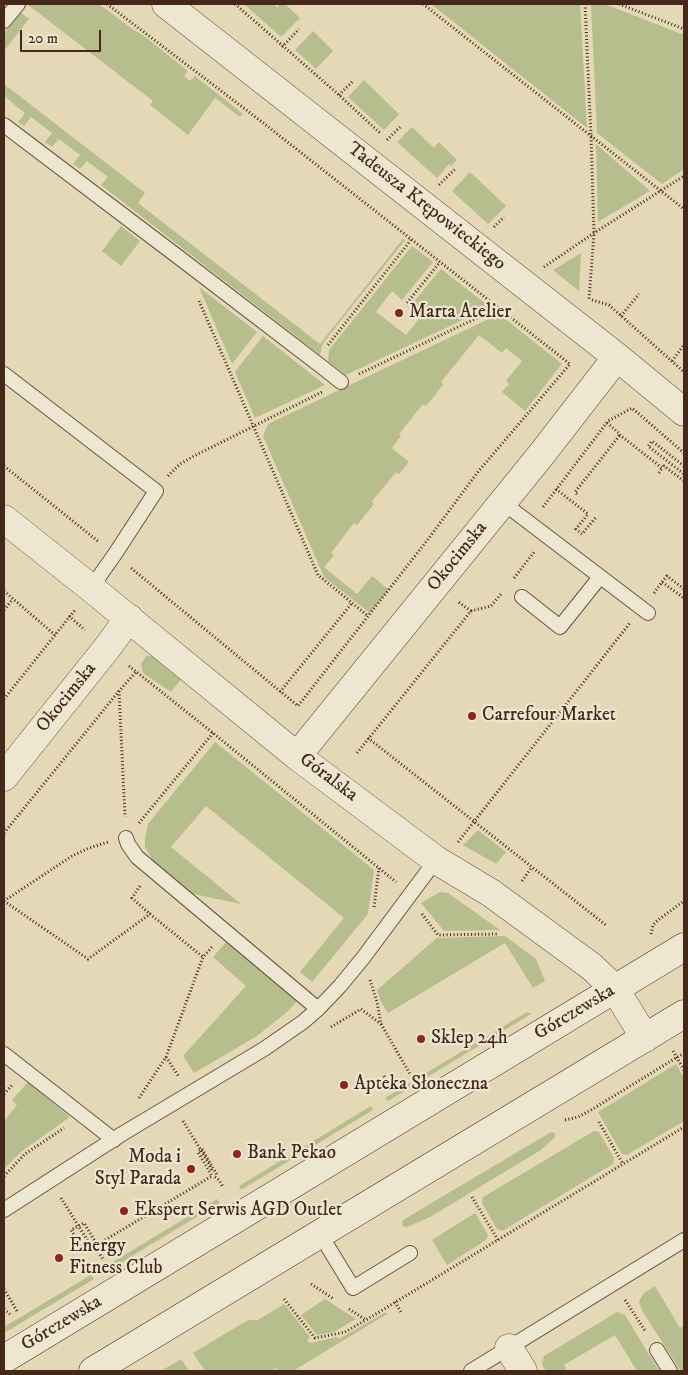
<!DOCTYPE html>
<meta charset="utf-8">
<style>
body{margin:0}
#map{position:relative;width:688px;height:1375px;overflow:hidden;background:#e4d8b6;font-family:"IM FELL DW Pica",serif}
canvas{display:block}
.frame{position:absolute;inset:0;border:5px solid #442819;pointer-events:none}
.scale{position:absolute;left:20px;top:30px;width:81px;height:22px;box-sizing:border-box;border:2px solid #442819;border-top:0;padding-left:6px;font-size:15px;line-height:18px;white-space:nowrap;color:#442819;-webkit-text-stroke:4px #ede6d0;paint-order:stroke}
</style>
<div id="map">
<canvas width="688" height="1375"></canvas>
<div class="frame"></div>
<div class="scale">20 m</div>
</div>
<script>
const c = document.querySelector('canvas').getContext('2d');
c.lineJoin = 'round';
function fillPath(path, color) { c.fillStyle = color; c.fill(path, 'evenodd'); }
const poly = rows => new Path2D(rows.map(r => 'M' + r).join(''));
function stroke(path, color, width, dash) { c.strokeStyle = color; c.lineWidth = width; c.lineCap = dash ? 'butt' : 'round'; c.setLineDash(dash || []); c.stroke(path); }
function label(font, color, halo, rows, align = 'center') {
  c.font = font + ' "IM FELL DW Pica",serif'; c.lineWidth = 4.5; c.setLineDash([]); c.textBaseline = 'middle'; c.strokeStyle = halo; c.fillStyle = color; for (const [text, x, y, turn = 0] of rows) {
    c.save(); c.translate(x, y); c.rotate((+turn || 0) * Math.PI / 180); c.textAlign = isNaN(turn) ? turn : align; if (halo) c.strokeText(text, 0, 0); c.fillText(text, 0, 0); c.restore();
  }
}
fillPath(poly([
 [27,4,99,4,132,29,144,36,188,71,184,76,190,81,195,76,243,114,240,117,215,98,188,135,150,105,153,101],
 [244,4,274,4,277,7,280,4,285,4,300,18,281,37],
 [431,4,580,4,587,128],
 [591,4,605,4,684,35,684,169,662,184,597,133],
 [20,12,29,19,4,51,4,33],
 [313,31,333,51,316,69,295,50],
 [364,80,399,114,384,130,348,97],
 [4,84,145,193,138,203,320,344,403,239,405,240,323,343,320,355,101,185,108,177,87,161,80,169,73,164,80,155,59,139,52,147,45,142,52,133,31,117,24,126,18,122,25,113,4,96],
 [412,127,434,148,439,142,457,160,451,166,449,164,437,178,397,142],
 [596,144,650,191,598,222],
 [470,172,506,206,488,224,452,191],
 [121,226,140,241,121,266,102,251],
 [412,246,433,262,402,300,392,291,376,312,406,335,422,315,410,306,441,269,490,307,346,375,328,361,329,350],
 [581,253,579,291,553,270],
 [199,287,257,332,232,364],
 [499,314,562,364,525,411,502,392,509,384,506,381,522,361,506,348,502,353,479,335,441,382,443,385,426,406,423,404,399,434,401,436,392,448,409,462,399,474,396,472,372,501,374,504,357,525,354,523,331,553,334,555,324,567,357,594,372,576,389,590,370,613,324,577,263,436,268,424],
 [263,336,325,385,255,418,235,372],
 [155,655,182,678,171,692,143,673,141,664,146,656],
 [215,742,374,870,368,914,312,982,300,972,344,918,206,806,171,847,241,904,189,893,156,866,145,847,145,839,148,824],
 [478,830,506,852,496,864,463,845],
 [440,892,448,893,500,930,444,931,421,903],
 [505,936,536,959,545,981,533,988,505,943,388,1013,381,1002,377,990,437,938],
 [227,941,298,1000,287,1012,257,1036,194,1073,183,1056,246,986,213,957],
 [527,1012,531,1014,388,1101,385,1098],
 [676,1064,684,1078,684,1121,627,1155,622,1154,598,1112],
 [28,1082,70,1117,22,1151,4,1169,4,1121,17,1105,12,1100],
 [371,1106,373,1110,241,1190,239,1186],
 [594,1131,599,1132,614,1158,613,1164,502,1231,497,1229,482,1203,483,1197],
 [551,1132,555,1133,555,1137,541,1150,430,1217,407,1227,403,1226,402,1225,403,1220],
 [217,1199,220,1203,115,1266,113,1262],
 [475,1213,488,1235,486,1240,447,1265,432,1240],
 [91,1275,94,1279,4,1333,4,1327],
 [655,1286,680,1328,684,1326,684,1371,681,1371,642,1311,639,1301,644,1293],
 [325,1299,356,1319,334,1332,317,1335,301,1315],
 [284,1304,310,1337,307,1340,310,1343,337,1337,339,1339,386,1312,387,1314,293,1371,278,1371,276,1368,271,1371,205,1371,193,1353,248,1320,258,1320],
 [617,1312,625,1315,659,1371,637,1371,615,1335,564,1365,567,1371,546,1371,542,1365,544,1356],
 [181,1359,189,1371,161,1371]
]), '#b6be8d');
const service = poly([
 [4,21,18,4],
 [4,125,181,259,322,367,341,382],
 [4,374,156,491,115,554,91,588],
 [502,502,648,613],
 [522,597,560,627,600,577],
 [126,838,128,844,137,857,318,1009],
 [4,1054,114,1140],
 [4,1210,122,1134,264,1049,303,1022,318,1009,340,986,363,958,436,860],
 [320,1234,353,1288,410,1253],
 [657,1350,670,1371],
 [471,1371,684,1240]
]);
const minor = poly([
 [166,4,617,357,684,412],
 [4,519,91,588,297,756,436,860,491,893,592,967,615,989,645,1038],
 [297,756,541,455,617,357],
 [4,777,107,648,129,618],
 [509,1348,523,1371]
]);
const secondary = poly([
 [4,1359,684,947],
 [93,1371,684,1014]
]);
stroke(service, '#6c5440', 16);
stroke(minor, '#6c5440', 29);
stroke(secondary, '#442819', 29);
stroke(poly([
 [107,4,262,122,570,364,477,473,429,538,298,706,131,568],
 [235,4,339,95,380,133],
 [423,4,684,209],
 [585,4,591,136,594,233,589,300],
 [619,4,684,29],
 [282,47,299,29],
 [339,95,353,81],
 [387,140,400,127],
 [439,185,455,169],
 [494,227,504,217],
 [544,267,594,233,684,176],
 [592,300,609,305,684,372],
 [199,301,318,575,368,616],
 [407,303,440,262],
 [621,316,639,294],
 [328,345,411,240],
 [672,361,684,345],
 [359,374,498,308],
 [607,423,620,434,620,435,662,468,664,466,684,481],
 [4,466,99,542],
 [684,466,652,441,648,446,684,474],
 [659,473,662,468],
 [168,476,180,464,194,456,322,392],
 [556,489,588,514,576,529,582,534,597,516],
 [577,494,575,492,620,435],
 [543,507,608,421,632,408,684,453],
 [514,578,535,551],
 [662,582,667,576,684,589],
 [4,591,55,635],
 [654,593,662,582,684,598],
 [4,610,13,599],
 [471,611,491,606,501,594],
 [69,616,85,630],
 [129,666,213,733,396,882],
 [119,691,125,817],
 [280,692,352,603],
 [4,699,75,610],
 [368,738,607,926],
 [357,753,471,611,457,601],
 [139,823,213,733],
 [4,833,119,691,136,672],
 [458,842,630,623],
 [522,881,532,867],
 [140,886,132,898,150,914],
 [4,901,72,856,89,848,108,842],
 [4,901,88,959,150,914,203,957],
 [374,907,379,868],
 [422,914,438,935,498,934],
 [651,934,653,925,658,920,684,901],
 [370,980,377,1002,381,1024,410,1074],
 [331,1027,361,1009,381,1024],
 [673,1051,684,1070],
 [166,1057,179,1077],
 [384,1076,390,1086],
 [4,1094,12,1085],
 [139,1098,166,1057,203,957,212,947],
 [565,1120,578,1117,591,1110,684,1053],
 [183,1121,210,1165,212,1172],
 [599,1122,623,1164],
 [4,1176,25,1154,64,1128],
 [215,1177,219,1180,223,1187],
 [472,1197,498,1240],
 [61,1198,91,1246],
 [96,1249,103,1259],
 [311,1284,334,1299],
 [4,1289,17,1311],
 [284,1299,315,1338,345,1332,366,1320],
 [625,1300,646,1332],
 [395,1302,401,1312],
 [4,1309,11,1315],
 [349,1309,366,1320,684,1127]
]), '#442819', 3, [1, 2.5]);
stroke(service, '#ede6d0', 14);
stroke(minor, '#ede6d0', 28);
stroke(secondary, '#ede6d0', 28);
stroke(poly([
 [96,1243,84,1223,71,1230,85,1252,212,1176,198,1152,202,1149,217,1175]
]), '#442819', 3, [1, 2.5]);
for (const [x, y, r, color] of [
 [399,313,5,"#8f2418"],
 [472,716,5,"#8f2418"],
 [421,1039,5,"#8f2418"],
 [344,1085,5,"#8f2418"],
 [237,1154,5,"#8f2418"],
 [191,1169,5,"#8f2418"],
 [124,1211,5,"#8f2418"],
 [59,1258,5,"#8f2418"]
]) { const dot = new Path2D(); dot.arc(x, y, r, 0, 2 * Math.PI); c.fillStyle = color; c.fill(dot); stroke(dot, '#ede6d0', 2); }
label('19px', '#442819', '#ede6d0', [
 ["Tadeusza Krępowieckiego",426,207,38],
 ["Okocimska",458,557,-51],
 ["Okocimska",67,698,-51],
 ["Góralska",328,778,37],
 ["Górczewska",575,1013,-31],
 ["Górczewska",62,1324,-31]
]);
label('19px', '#442819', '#ede6d0', [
 ["Marta Atelier",409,313],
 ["Carrefour Market",482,716],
 ["Sklep 24h",431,1039],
 ["Apteka Słoneczna",354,1085],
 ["Bank Pekao",247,1154],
 ["Moda i",181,1158,"right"],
 ["Styl Parada",181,1180,"right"],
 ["Ekspert Serwis AGD Outlet",134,1211],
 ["Energy",69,1247],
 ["Fitness Club",69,1269]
], 'left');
</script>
